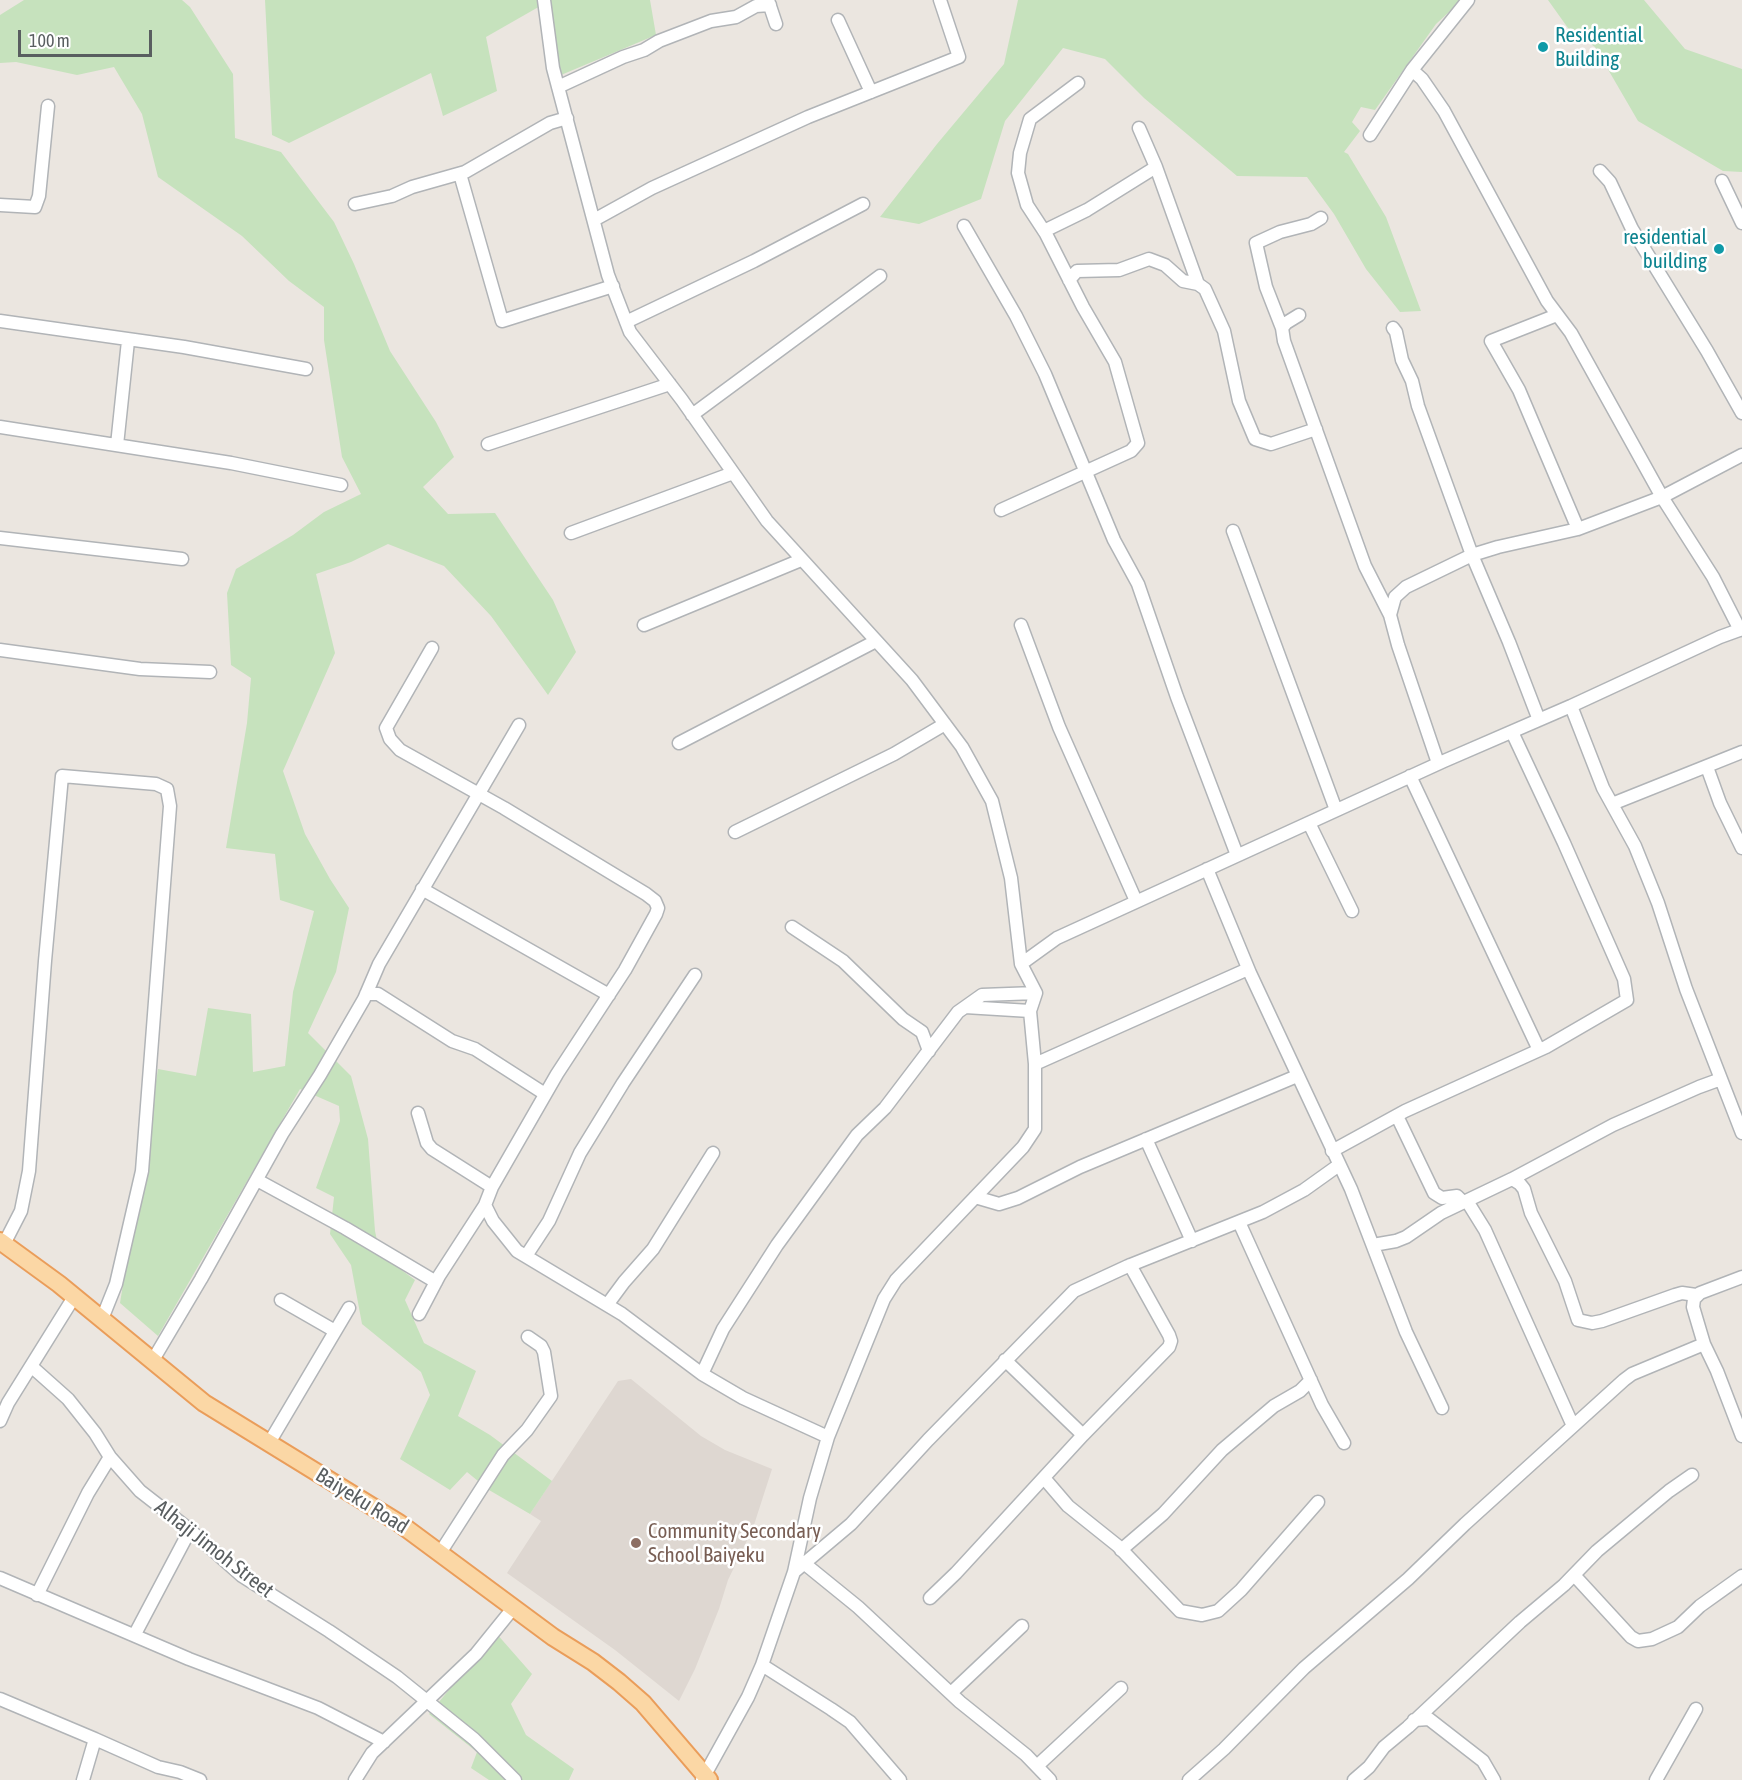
<!DOCTYPE html>
<style>
body{margin:0}
#map{position:relative;width:1742px;height:1780px;overflow:hidden;background:#ebe6e0;font-family:"Asap Condensed",sans-serif}
canvas{display:block}
.scale{position:absolute;left:18px;top:30px;width:134px;height:27px;box-sizing:border-box;border:3px solid #595e60;border-top:0;padding-left:8px;font-size:18px;line-height:21px;white-space:nowrap;color:#595e60;-webkit-text-stroke:4px #fff;paint-order:stroke}
</style>
<div id="map">
<canvas width="1742" height="1780"></canvas>
<div class="scale">100 m</div>
</div>
<script>
const c = document.querySelector('canvas').getContext('2d');
c.lineJoin = 'round';
function fillPath(path, color) { c.fillStyle = color; c.fill(path, 'evenodd'); }
const poly = rows => new Path2D(rows.map(r => 'M' + r).join(''));
function stroke(path, color, width, dash) { c.strokeStyle = color; c.lineWidth = width; c.lineCap = dash ? 'butt' : 'round'; c.setLineDash(dash || []); c.stroke(path); }
function label(font, color, halo, rows, align = 'center') {
  c.font = font + ' "Asap Condensed",sans-serif'; c.lineWidth = 5; c.setLineDash([]); c.textBaseline = 'middle'; c.strokeStyle = halo; c.fillStyle = color; for (const [text, x, y, turn = 0] of rows) {
    c.save(); c.translate(x, y); c.rotate((+turn || 0) * Math.PI / 180); c.textAlign = isNaN(turn) ? turn : align; if (halo) c.strokeText(text, 0, 0); c.fillText(text, 0, 0); c.restore();
  }
}
fillPath(poly([
 [631,1379,701,1436,725,1450,772,1469,753,1528,728,1580,719,1609,695,1669,679,1701,615,1650,507,1573,541,1521,530,1514,618,1381]
]), '#ded7d1');
fillPath(poly([
 [24,0,182,0,190,7,233,74,235,138,281,152,334,222,354,264,390,351,436,422,454,457,423,487,448,514,495,513,553,600,576,652,548,695,491,616,444,566,388,544,351,562,316,574,335,653,283,771,305,834,330,879,349,908,336,972,308,1033,351,1076,368,1139,375,1231,380,1254,415,1280,405,1300,424,1343,476,1371,458,1416,490,1435,552,1481,530,1514,489,1490,467,1472,450,1490,400,1459,430,1395,421,1372,362,1324,351,1265,330,1234,334,1197,316,1188,340,1121,339,1106,300,1089,158,1336,120,1303,158,1069,196,1076,208,1008,251,1014,253,1072,285,1066,293,992,314,911,280,900,275,854,226,848,247,723,251,678,231,665,227,593,236,569,293,535,324,512,361,494,342,457,324,340,324,307,289,281,242,236,158,177,142,114,114,67,77,75,16,62,0,63,0,15],
 [265,0,650,0,656,35,561,75,549,1,486,37,497,91,443,116,431,73,289,143,272,135],
 [1018,0,1462,0,1436,24,1375,110,1361,107,1352,122,1360,131,1344,152,1348,154,1386,217,1421,311,1400,312,1366,269,1334,214,1307,177,1237,176,1144,98,1105,59,1063,48,1005,121,981,199,919,224,880,217,937,144,1004,64],
 [1548,0,1644,0,1685,49,1742,69,1742,172,1723,171,1638,121,1595,47,1568,28],
 [496,1633,532,1674,511,1704,526,1735,574,1769,569,1780,489,1780,471,1768,477,1752,429,1714]
]), '#c6e2bd');
const minor = poly([
 [544,0,553,68,608,275,630,332,682,400,767,521,912,680,962,747,992,801,1011,878,1021,964,1036,993,1030,1011,1035,1064,1035,1129,1023,1147,896,1280,884,1299,828,1437,810,1498,794,1572,762,1665,748,1697,702,1780],
 [768,0,776,24],
 [838,20,871,92],
 [1412,70,1422,79,1444,111,1547,301,1571,333,1662,497,1713,577,1740,630],
 [558,87,623,57,644,50,659,41,711,21,736,17,756,6,770,5],
 [1139,128,1156,167],
 [1370,135,1412,70,1468,0],
 [1600,171,1610,182,1632,229,1707,351,1742,413],
 [460,174,502,321,613,286],
 [1722,181,1742,223],
 [355,204,392,196,412,187,465,172,550,123,567,118],
 [0,205,35,207,39,196,48,106],
 [594,220,652,188,808,117,959,57,940,0],
 [964,226,1016,316,1045,374,1114,540,1138,584,1177,697,1237,855],
 [1044,231,1087,210,1156,167,1198,284],
 [1069,280,1077,271,1119,270,1149,259,1165,265,1183,281,1198,284,1205,289,1224,331,1239,401,1255,439,1271,444,1316,429],
 [1299,315,1286,323,1282,328,1284,341,1365,566,1390,615],
 [1557,315,1491,341,1519,390,1578,529],
 [0,321,184,347,306,369],
 [626,322,754,261,863,204],
 [1282,328,1266,287,1256,243,1280,232,1311,224,1321,218],
 [1393,328,1396,332,1402,360,1412,381,1418,406,1472,555,1509,642,1539,720],
 [692,415,880,276],
 [0,427,231,463,341,485],
 [488,444,670,384],
 [117,445,128,341],
 [1001,510,1131,451,1138,443,1115,362,1083,307,1046,234,1027,205,1018,173,1020,153,1030,119,1078,83],
 [1233,531,1336,810],
 [571,533,733,473],
 [0,538,182,559],
 [644,625,801,560],
 [1021,625,1059,727,1136,901],
 [0,650,140,669,210,672],
 [1571,706,1603,788,1635,846,1658,903,1686,989,1742,1133],
 [679,743,876,641],
 [1438,763,1398,645,1390,615,1395,597,1406,587,1472,555,1498,547,1578,529,1662,497,1742,455],
 [1707,767,1720,803,1742,848],
 [1410,776,1539,1050],
 [1612,804,1742,752],
 [1309,823,1352,911],
 [735,832,894,754,945,724],
 [1207,869,1250,973,1351,1189,1406,1332,1442,1408],
 [422,889,609,995],
 [792,927,843,961,903,1019,922,1032,929,1051],
 [1021,964,1057,938,1444,761,1571,706,1720,637,1742,629],
 [366,994,378,994,452,1041,475,1049,545,1094],
 [965,1007,1030,1011],
 [1035,1064,1248,969],
 [418,1113,427,1143,432,1149,492,1187],
 [1397,1116,1434,1193,1442,1198,1457,1196,1463,1202],
 [1146,1139,1192,1241],
 [1332,1151,1405,1111,1546,1047,1627,1000,1624,979,1564,843,1512,732],
 [1512,1179,1520,1184,1524,1189,1531,1213,1565,1281,1578,1320,1592,1323,1602,1321,1675,1295,1682,1293,1696,1295],
 [257,1180,345,1228,436,1282],
 [975,1197,999,1204,1018,1198,1080,1167,1297,1076],
 [1467,1201,1485,1230,1573,1426],
 [485,1205,493,1221,517,1251,622,1314,702,1374,743,1398,828,1437],
 [1239,1222,1322,1405,1344,1443],
 [4,1244,21,1211,29,1171,45,961,62,776,156,784,167,789,170,806,142,1171,116,1284,102,1319],
 [1373,1245,1396,1241,1406,1237,1441,1213,1512,1179,1613,1125,1699,1087,1721,1079],
 [526,1256,549,1221,580,1153,623,1083,695,975],
 [1742,1277,1700,1293,1694,1299,1693,1307,1704,1344,1717,1371,1742,1436],
 [281,1300,335,1331],
 [607,1305,624,1282,653,1249,713,1153],
 [419,1314,439,1276,485,1205,492,1187,557,1074,625,970,656,914,658,908,655,901,646,894,504,808,400,750,390,739,386,728,432,648],
 [153,1360,201,1279,282,1134,320,1075,364,999,379,964,519,725],
 [1005,1360,1083,1435],
 [31,1366,68,1399,95,1433,110,1457,140,1491,190,1530,242,1576,329,1631,397,1677,474,1739,515,1780],
 [702,1374,723,1329,777,1245,857,1135,885,1108,958,1012,982,995,1036,993],
 [0,1421,8,1403,74,1297],
 [269,1443,349,1308],
 [1044,1478,1068,1506,1118,1546,1180,1611,1202,1615,1218,1611,1241,1590,1318,1502],
 [1121,1550,1163,1514,1222,1450,1274,1406,1300,1391,1311,1380],
 [440,1553,503,1455,527,1430,551,1396,544,1352,541,1346,528,1337],
 [805,1564,858,1607,960,1702,1026,1755,1050,1780],
 [794,1572,851,1524,928,1440,1074,1291,1128,1266,1263,1212,1304,1190,1339,1165],
 [1574,1575,1631,1637,1638,1641,1652,1639,1678,1627,1700,1606,1742,1576],
 [0,1578,189,1659,318,1708,384,1742],
 [37,1595,88,1493,110,1457],
 [930,1598,956,1573,1083,1435,1169,1347,1171,1341,1169,1335,1130,1265],
 [135,1634,190,1530],
 [762,1665,831,1709,850,1722,900,1780],
 [951,1693,1022,1626],
 [0,1699,95,1739,83,1780],
 [1414,1720,1429,1719,1483,1761,1494,1780],
 [95,1739,158,1767,180,1772,200,1780],
 [1037,1766,1121,1688],
 [355,1780,372,1753,476,1654,514,1607],
 [1189,1780,1224,1749,1304,1668,1408,1579,1465,1524,1624,1380,1632,1374,1704,1344],
 [1354,1780,1369,1767,1384,1747,1408,1727,1520,1622,1564,1585,1597,1551,1669,1491,1692,1475],
 [1656,1780,1696,1709]
]);
const major = poly([
 [0,1241,59,1284,204,1403,399,1523,553,1637,593,1662,619,1682,643,1703,709,1780]
]);
stroke(minor, '#b1b4b7', 15);
stroke(major, '#ea9d5a', 20);
stroke(minor, '#fff', 12);
stroke(major, '#fbd7a5', 16);
for (const [x, y, r, color] of [
 [1543,47,6,"#0f9aa8"],
 [1719,249,6,"#0f9aa8"],
 [636,1543,6,"#8d6e63"]
]) { const dot = new Path2D(); dot.arc(x, y, r, 0, 2 * Math.PI); c.fillStyle = color; c.fill(dot); stroke(dot, '#fff', 2); }
label('21px', '#0d838f', '#fff', [
 ["Residential",1555,35],
 ["Building",1555,59],
 ["residential",1707,237,"right"],
 ["building",1707,261,"right"]
], 'left');
label('21px', '#595e60', '#fff', [
 ["Baiyeku Road",362,1501,32],
 ["Alhaji Jimoh Street",214,1549,38]
]);
label('21px', '#785e54', '#fff', [
 ["Community Secondary",648,1531],
 ["School Baiyeku",648,1555]
], 'left');
</script>
